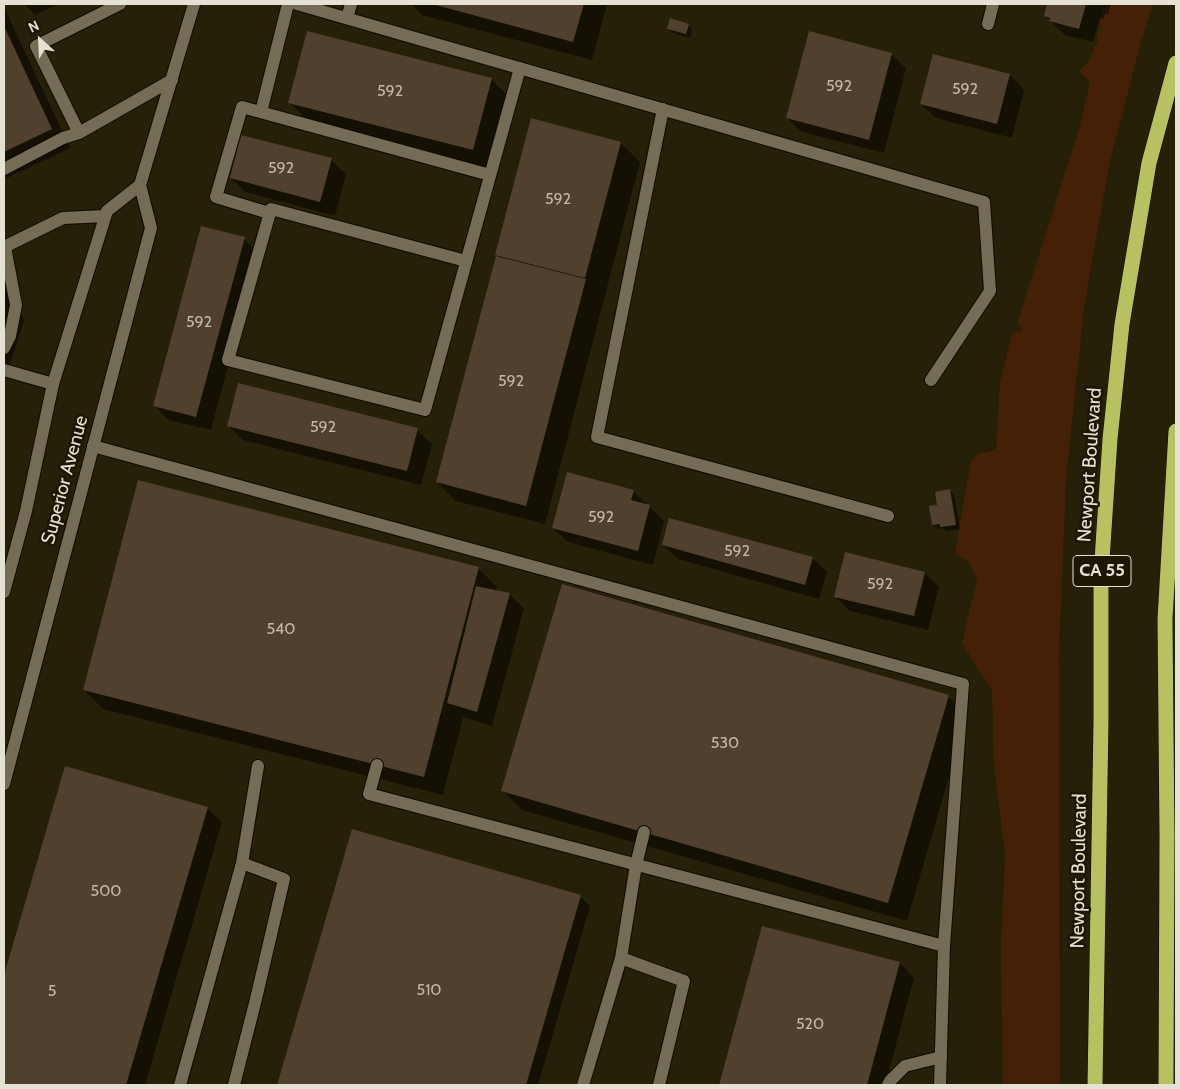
<!DOCTYPE html>
<style>
body{margin:0}
#map{position:relative;width:1180px;height:1089px;overflow:hidden;background:#262009;font-family:Cabin,sans-serif}
canvas{display:block}
.frame{position:absolute;inset:0;border:5px solid #e5e1d3;pointer-events:none}
.north{position:absolute;left:15px;top:15px;width:50px;height:50px;-webkit-text-stroke:4px #1d1602;paint-order:stroke;rotate:335deg;font-size:14px;font-weight:700;line-height:20px;text-align:center;color:#e5e1d3}
.north::after{content:'';display:block;margin:auto;width:18px;height:22px;background:#e5e1d3;clip-path:polygon(50% 0,100% 100%,50% 72%,0 100%)}
</style>
<div id="map">
<canvas width="1180" height="1089"></canvas>
<div class="frame"></div>
<div class="north">N</div>
</div>
<script>
const c = document.querySelector('canvas').getContext('2d');
c.lineJoin = 'round';
function fillPath(path, color) { c.fillStyle = color; c.fill(path, 'evenodd'); }
const poly = rows => new Path2D(rows.map(r => 'M' + r).join(''));
function stroke(path, color, width, dash) { c.strokeStyle = color; c.lineWidth = width; c.lineCap = dash ? 'butt' : 'round'; c.setLineDash(dash || []); c.stroke(path); }
function label(font, color, halo, rows, align = 'center') {
  c.font = font + ' Cabin,sans-serif'; c.lineWidth = 5; c.setLineDash([]); c.textBaseline = 'middle'; c.strokeStyle = halo; c.fillStyle = color; for (const [text, x, y, turn = 0] of rows) {
    c.save(); c.translate(x, y); c.rotate((+turn || 0) * Math.PI / 180); c.textAlign = isNaN(turn) ? turn : align; if (halo) c.strokeText(text, 0, 0); c.fillText(text, 0, 0); c.restore();
  }
}
fillPath(poly([
 [1106,4,1153,4,1142,38,1109,165,1084,307,1066,478,1059,653,1060,1085,1003,1085,1001,948,1005,854,994,765,992,691,962,643,977,580,969,562,955,553,971,461,978,454,996,450,1000,382,1012,333,1022,331,1018,321,1080,126,1090,82,1079,71,1089,61,1097,42,1100,20]
]), '#442006');
fillPath(poly([
 [24,4,59,4,35,15],
 [411,4,607,4,592,60,422,15],
 [1048,4,1111,4,1108,15,1105,14,1104,19,1100,18,1093,42,1065,35,1045,16],
 [4,7,70,148,7,178,4,174],
 [688,25,692,29,690,38,673,33,668,29],
 [891,54,906,68,884,153,802,132,787,118],
 [1010,75,1024,90,1012,138,936,118,921,104],
 [491,79,510,98,492,168,309,122,290,103],
 [532,120,621,143,640,162,545,524,456,501,437,482],
 [331,160,346,174,335,216,245,192,231,178],
 [244,239,258,253,211,430,168,420,154,405],
 [4,283,9,288,24,321,10,364,4,367],
 [229,426,417,430,432,444,421,485,243,440],
 [633,491,664,521,653,565,568,542,553,528],
 [950,491,954,495,960,529,946,531,943,528,938,529,933,524,938,506],
 [663,545,812,558,827,572,819,599,678,559],
 [478,568,497,587,496,591,509,594,524,608,492,726,463,717,443,795,103,709,84,690],
 [925,573,939,587,928,630,850,611,835,596],
 [948,696,967,715,907,921,522,810,503,791],
 [66,767,207,808,222,822,145,1085,4,1085,4,979],
 [353,831,581,897,590,906,538,1085,278,1085],
 [762,927,900,963,914,978,885,1085,720,1085]
]), '#0007');
fillPath(poly([
 [432,4,584,4,573,42],
 [1047,4,1086,4,1079,29,1049,21,1050,18,1044,16],
 [670,18,689,24,686,34,667,29],
 [4,26,52,129,4,152],
 [307,31,492,78,473,150,288,103],
 [809,31,892,53,869,140,786,118],
 [933,54,1010,74,997,124,920,104],
 [531,118,621,142,585,278,495,255],
 [241,135,332,158,320,202,230,178],
 [201,226,245,237,196,417,153,406],
 [496,256,586,279,526,506,436,482],
 [238,383,418,428,407,471,227,426],
 [567,472,634,490,631,500,650,505,638,551,552,528],
 [138,480,479,567,424,777,83,690],
 [950,489,956,525,940,527,940,524,932,525,929,506,937,505,935,492],
 [669,518,813,557,805,585,662,545],
 [845,552,925,572,914,616,834,597],
 [562,584,949,695,888,903,501,791],
 [476,586,510,593,477,712,447,703],
 [65,766,208,807,126,1085,4,1085,4,975],
 [352,829,581,895,526,1085,277,1085],
 [762,926,900,962,867,1085,719,1085]
]), '#50402d');
const lane = poly([
 [297,4,984,202,990,291,931,380],
 [347,18,351,4],
 [988,24,993,4],
 [663,109,597,437,888,516],
 [261,112,288,4],
 [79,133,36,46,120,4],
 [4,169,63,138,79,133,172,80],
 [269,213,216,197,242,107,490,175],
 [4,247,63,218,105,216],
 [466,261,271,209,228,360,425,410,520,68],
 [4,348,10,336,16,305,5,247],
 [4,370,53,384],
 [93,446,963,684,944,946],
 [377,765,369,794,944,946,940,1085],
 [242,863,258,766],
 [621,958,636,865,644,832],
 [180,1085,242,863,284,879,256,999,234,1085],
 [583,1085,621,958,684,981,659,1085],
 [888,1085,890,1081,905,1066,941,1057]
]);
const secondary = poly([
 [4,592,26,511,53,384,107,211,140,185],
 [4,784,151,228,140,185,194,4]
]);
const highway = poly([
 [1095,1085,1101,721,1101,575,1110,439,1122,324,1149,163,1176,63],
 [1166,1085,1167,836,1165,619,1176,431]
]);
stroke(lane, '#0f0900', 14);
stroke(secondary, '#0f0900', 14);
stroke(highway, '#0f0900', 16);
stroke(lane, '#746c54', 12);
stroke(secondary, '#746c54', 12);
stroke(highway, '#b8c160', 15);
label('16px', '#c0b9aa', null, [
 ["592",839,86],
 ["592",965,89],
 ["592",390,91],
 ["592",281,168],
 ["592",558,199],
 ["592",199,322],
 ["592",511,381],
 ["592",323,427],
 ["592",601,517],
 ["592",737,551],
 ["592",880,584],
 ["540",281,629],
 ["530",725,743],
 ["500",106,891],
 ["510",429,990],
 ["5",52,991],
 ["520",810,1024]
]);
for (const [x, y, w] of [
 [1102,571,58]
]) { const box = new Path2D(); box.roundRect(x - w / 2, y - 15.5, w, 31, 4); c.fillStyle = '#1d1602'; c.fill(box); stroke(box, '#e5e1d3', 1); }
label('bold 18px', '#e5e1d3', null, [
 ["CA 55",1102,571]
]);
label('19px', '#e5e1d3', '#1d1602', [
 ["Newport Boulevard",1090,465,-86],
 ["Superior Avenue",65,480,-75],
 ["Newport Boulevard",1079,871,-89]
]);
</script>
